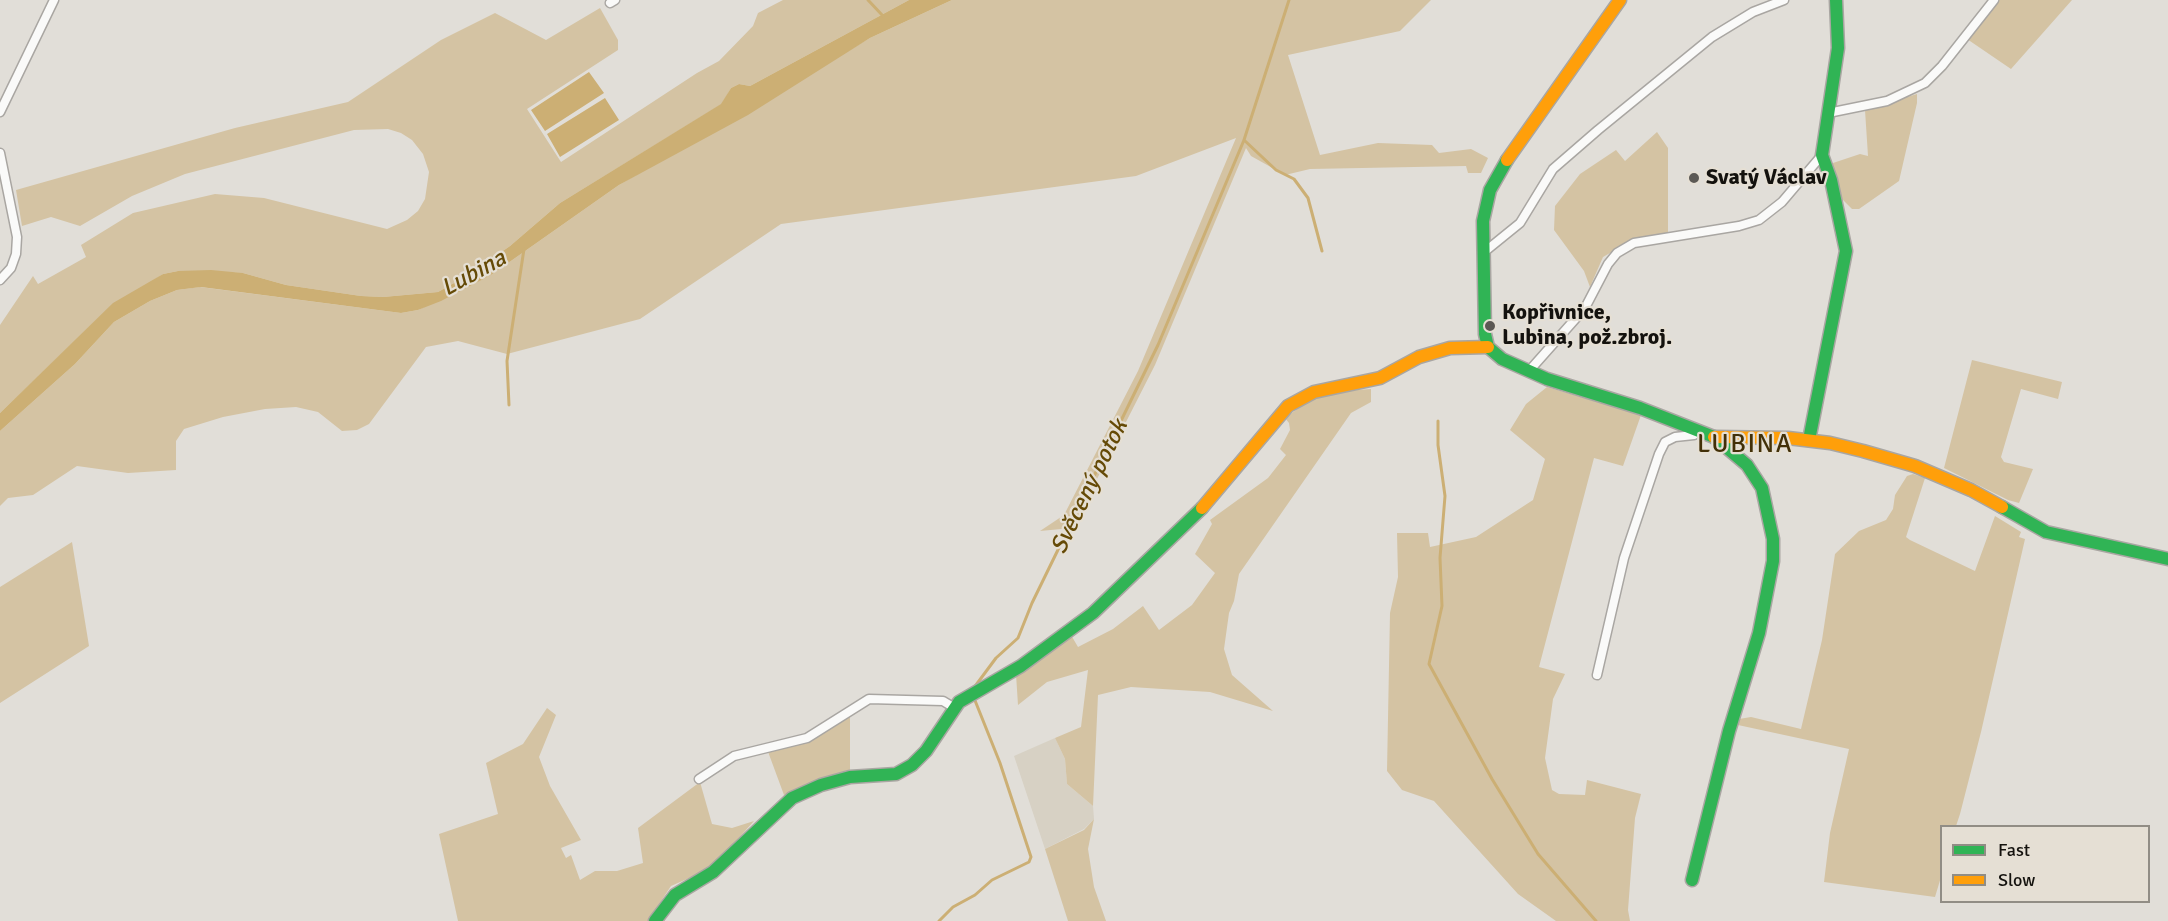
<!DOCTYPE html>
<meta charset="utf-8">
<style>
body{margin:0}
#map{position:relative;width:2168px;height:921px;overflow:hidden;background:#e1ded8;font-family:Signika,sans-serif}
canvas{display:block}
.legend{position:absolute;left:1940px;top:825px;width:210px;height:78px;box-sizing:border-box;background:#e5dfd4;border:2px solid #918d85;margin:0;padding:8px 10px;list-style:none;font-size:18px;color:#14120e}
.legend li{display:flex;align-items:center;gap:12px;height:30px}
.legend b{width:30px;border:2px solid #918d85}
</style>
<div id="map">
<canvas width="2168" height="921"></canvas>
<ul class="legend">
<li><b style="height:8px;background:#30b455"></b>Fast</li>
<li><b style="height:8px;background:#ff9f0a"></b>Slow</li>
</ul>
</div>
<script>
const c = document.querySelector('canvas').getContext('2d');
c.lineJoin = 'round';
function fillPath(path, color) { c.fillStyle = color; c.fill(path, 'evenodd'); }
const poly = rows => new Path2D(rows.map(r => 'M' + r).join(''));
function stroke(path, color, width, dash) { c.strokeStyle = color; c.lineWidth = width; c.lineCap = dash ? 'butt' : 'round'; c.setLineDash(dash || []); c.stroke(path); }
function label(font, color, halo, rows, align = 'center') {
  c.font = font + ' Signika,sans-serif'; c.lineWidth = 4.5; c.setLineDash([]); c.textBaseline = 'middle'; c.strokeStyle = halo; c.fillStyle = color; for (const [text, x, y, turn = 0] of rows) {
    c.save(); c.translate(x, y); c.rotate((+turn || 0) * Math.PI / 180); c.textAlign = isNaN(turn) ? turn : align; if (halo) c.strokeText(text, 0, 0); c.fillText(text, 0, 0); c.restore();
  }
}
fillPath(poly([
 [1055,738,1065,759,1067,784,1093,806,1094,819,1084,829,1045,849,1014,756]
]), '#d7d1c4');
fillPath(poly([
 [783,0,909,0,750,86,739,84,731,88,722,104,560,203,510,246,470,274,438,292,383,297,361,296,286,285,243,273,178,271,163,274,103,314,0,413,0,325,33,276,38,284,86,257,81,245,133,213,215,194,264,198,387,229,407,220,418,211,425,199,429,172,423,154,412,140,401,133,388,129,354,130,185,174,132,196,80,226,51,217,22,226,16,190,235,128,348,102,441,40,495,13,546,40,600,8,618,40,618,50,527,109,561,162,697,73,719,61,753,26,758,13],
 [952,0,1431,0,1400,31,1288,55,1320,155,1378,143,1432,145,1439,153,1471,149,1488,158,1481,173,1468,173,1466,166,1310,169,1285,175,1251,156,1246,148,1155,365,1072,528,1040,531,1064,515,1138,371,1236,138,1136,176,781,224,640,319,507,354,458,341,426,347,369,424,357,430,342,431,318,412,296,407,265,409,223,417,184,429,176,441,176,470,128,473,77,466,33,495,8,498,0,506,0,431,75,364,114,322,150,301,177,290,200,287,401,313,418,310,491,275,619,185,870,38],
 [1998,0,2072,0,2011,69,1967,39],
 [1917,94,1917,103,1899,181,1859,209,1852,209,1834,191,1833,163,1860,154,1868,156,1865,110],
 [1657,132,1668,148,1668,234,1634,239,1603,257,1590,287,1584,271,1554,230,1555,206,1580,174,1616,150,1625,161],
 [1972,360,2062,382,2058,399,2021,389,2001,457,2004,462,2033,469,2019,503,2008,500,1944,468],
 [1547,387,1641,415,1623,466,1594,458,1539,667,1565,674,1553,699,1545,758,1552,790,1559,794,1585,795,1587,780,1641,794,1635,818,1628,910,1630,921,1556,921,1518,894,1434,801,1402,790,1387,771,1390,613,1398,577,1397,533,1428,533,1430,547,1476,537,1533,500,1545,459,1510,430,1526,404],
 [1371,389,1371,402,1351,413,1239,574,1234,601,1229,613,1224,649,1232,675,1273,711,1210,692,1131,687,1098,695,1093,806,1067,784,1065,759,1055,738,1081,727,1088,670,1047,682,1018,705,1016,674,1071,635,1078,647,1113,629,1143,606,1159,630,1192,605,1215,573,1195,554,1212,524,1210,520,1268,478,1286,455,1280,449,1290,430,1289,423,1285,418,1311,399,1331,392],
 [1913,474,1925,478,1906,537,1910,540,1975,571,1995,516,2021,532,2019,537,2025,539,1981,732,1960,814,1956,826,1942,826,1941,877,1935,897,1824,882,1830,833,1849,749,1738,725,1739,719,1751,717,1801,729,1822,640,1835,554,1859,531,1886,520,1893,509,1895,495,1907,476],
 [72,542,89,646,0,703,0,587],
 [547,708,556,715,539,757,550,786,581,840,561,848,566,858,571,855,580,880,595,871,617,871,643,863,638,828,700,782,712,824,732,828,754,821,712,868,671,886,648,921,458,921,439,834,498,814,486,763,523,744],
 [850,715,850,770,784,795,767,749,810,739],
 [1094,819,1088,849,1094,887,1106,921,1068,921,1045,849,1084,830]
]), '#d4c3a3');
fillPath(poly([
 [909,0,952,0,870,38,748,115,619,185,491,275,441,301,418,310,401,313,201,287,177,290,150,301,114,322,75,364,0,431,0,413,113,303,163,274,178,271,211,270,243,273,286,285,361,296,383,297,438,292,470,274,510,246,560,203,721,104,731,88,739,84,750,86],
 [589,72,604,93,545,131,531,110],
 [605,98,619,120,560,157,547,134]
]), '#ccaf74');
stroke(poly([
 [868,0,883,16],
 [1244,140,1276,170,1294,179,1308,198,1322,251],
 [509,405,507,361,524,249],
 [1438,421,1438,445,1445,496,1440,558,1442,606,1429,664,1492,779,1538,854,1596,921],
 [973,689,996,658,1018,638,1032,603,1158,345,1244,140,1289,0],
 [939,921,953,907,975,895,992,880,1029,862,1031,857,1000,763,974,698]
]), '#ccaf74', 3);
const street = poly([
 [610,3,615,0],
 [0,112,54,0],
 [1828,113,1887,101,1925,83,1942,66,1994,0],
 [0,153,17,237,16,254,11,268,0,280],
 [1483,253,1520,223,1553,169,1598,130,1712,37,1753,12,1784,0],
 [1529,371,1585,308,1608,264,1617,253,1634,243,1739,226,1759,220,1782,202,1822,155],
 [1597,675,1624,558,1659,454,1665,442,1675,437,1694,435,1695,430],
 [699,779,734,756,807,738,869,699,943,701,953,707]
]);
const fast = poly([
 [1507,160,1490,190,1483,221,1485,334,1488,347,1502,359,1547,379,1640,408,1714,437,1747,465,1762,488,1773,539,1773,561,1759,633,1729,731,1692,880],
 [1809,440,1846,251,1831,180,1822,155,1838,48,1836,0],
 [2002,507,2046,532,2168,559],
 [655,921,675,895,713,872,792,798,821,785,850,777,896,774,912,765,926,751,959,702,1021,666,1093,613,1202,508]
]);
const slow = poly([
 [1507,160,1620,0],
 [1714,437,1788,438,1830,443,1863,451,1915,466,1971,490,2002,507],
 [1202,508,1288,406,1314,392,1380,378,1419,357,1450,348,1488,347]
]);
stroke(street, '#a9a6a2', 11);
stroke(fast, '#a9a6a2', 15);
stroke(slow, '#a9a6a2', 15);
stroke(street, '#fafaf9', 8);
stroke(fast, '#30b455', 12);
stroke(slow, '#ff9f0a', 12);
for (const [x, y, r, color] of [
 [1694,178,6,"#5c5955"],
 [1490,326,6,"#5c5955"]
]) { const dot = new Path2D(); dot.arc(x, y, r, 0, 2 * Math.PI); c.fillStyle = color; c.fill(dot); stroke(dot, '#e5dfd4', 2); }
label('bold 22px', '#14120e', '#e5dfd4', [
 ["Svatý Václav",1706,178],
 ["Kopřivnice,",1502,313],
 ["Lubina, pož.zbroj.",1502,338]
], 'left');
label('italic 24px', '#654a06', '#e5dfd4', [
 ["Lubina",474,274,-29],
 ["Svěcený potok",1090,487,-64]
]);
c.letterSpacing = '1.5px';
label('26px', '#423008', '#e5dfd4', [
 ["LUBINA",1745,445]
]);
c.letterSpacing = '0px';
</script>
